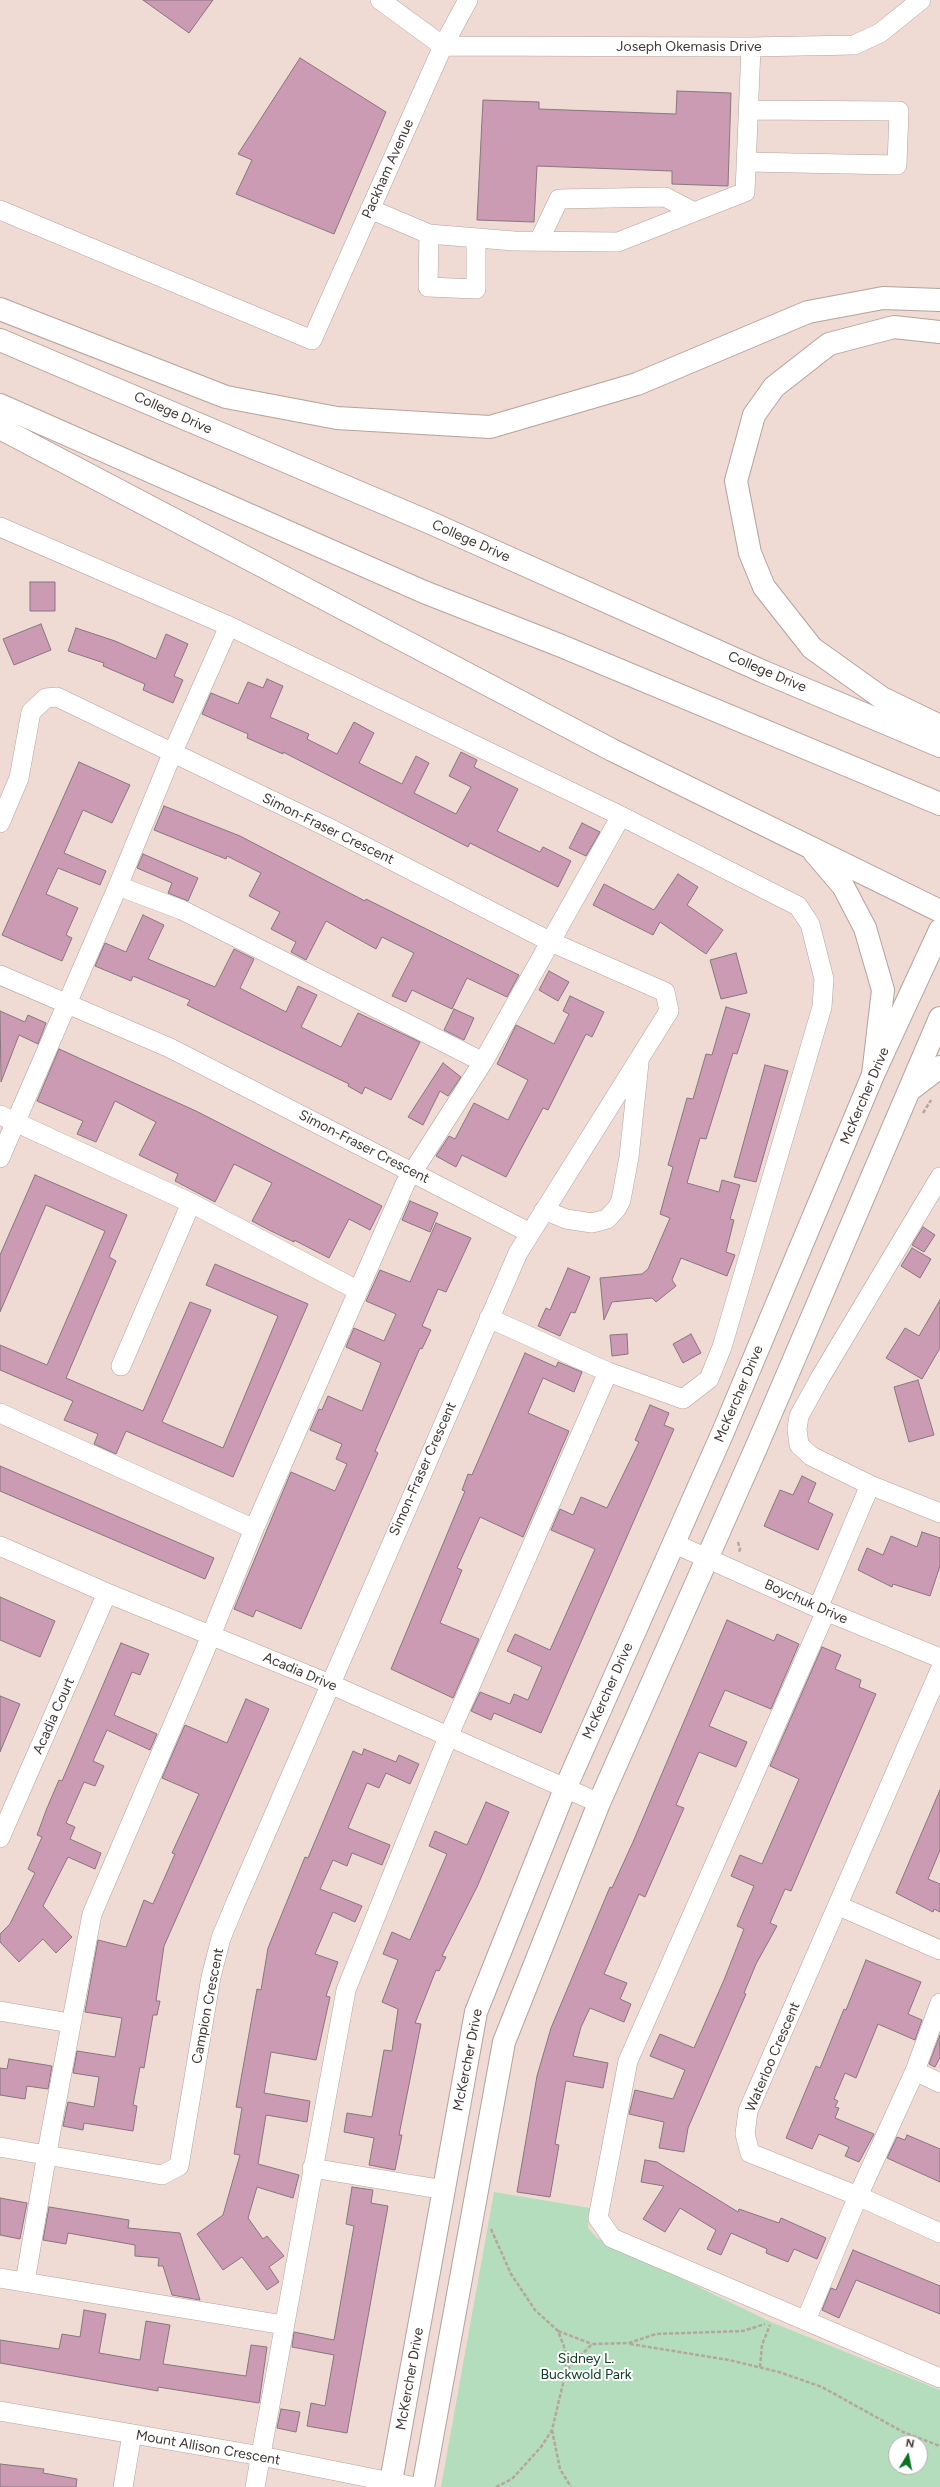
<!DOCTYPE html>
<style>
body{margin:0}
#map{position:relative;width:940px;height:2487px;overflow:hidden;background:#efdbd4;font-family:Figtree,sans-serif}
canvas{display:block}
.north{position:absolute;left:888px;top:2435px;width:40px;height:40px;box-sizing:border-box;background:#fff;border:1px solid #b2afae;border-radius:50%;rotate:10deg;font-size:11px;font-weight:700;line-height:16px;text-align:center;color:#3f3734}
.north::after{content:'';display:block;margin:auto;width:14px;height:18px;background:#087224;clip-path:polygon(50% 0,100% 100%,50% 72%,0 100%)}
</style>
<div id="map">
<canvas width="940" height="2487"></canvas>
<div class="north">N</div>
</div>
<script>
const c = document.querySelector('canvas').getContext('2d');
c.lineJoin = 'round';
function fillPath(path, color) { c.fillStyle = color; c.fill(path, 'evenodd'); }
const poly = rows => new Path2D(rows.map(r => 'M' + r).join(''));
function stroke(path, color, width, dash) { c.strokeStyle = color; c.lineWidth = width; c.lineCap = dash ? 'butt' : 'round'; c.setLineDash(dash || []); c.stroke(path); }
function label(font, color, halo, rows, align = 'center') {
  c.font = font + ' Figtree,sans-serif'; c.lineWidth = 4; c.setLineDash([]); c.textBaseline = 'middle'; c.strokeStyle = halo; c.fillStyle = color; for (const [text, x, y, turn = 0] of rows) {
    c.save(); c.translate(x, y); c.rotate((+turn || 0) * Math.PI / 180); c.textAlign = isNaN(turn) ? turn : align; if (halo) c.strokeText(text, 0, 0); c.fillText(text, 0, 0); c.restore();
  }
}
fillPath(poly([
 [494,2192,590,2208,588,2228,597,2238,771,2322,940,2390,940,2487,441,2487],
 [896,2443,920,2443,920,2467,896,2467]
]), '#b4ddbd');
const building = poly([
 [143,0,213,0,189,33,143,0],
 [300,58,386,112,334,234,236,194,252,160,238,154,300,58],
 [677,91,731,93,728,186,672,184,672,171,537,166,534,222,477,220,483,100,539,102,539,109,676,114,677,91],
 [30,582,55,582,55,611,30,611,30,582],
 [41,624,51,650,14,665,3,639,41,624],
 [76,628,115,641,156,659,166,634,188,644,174,676,183,680,173,703,143,690,145,684,103,666,104,663,68,651,76,628],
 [267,679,283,686,270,717,309,734,307,739,337,754,354,722,374,733,359,763,402,784,416,756,429,763,414,793,456,814,471,787,449,776,461,752,477,760,474,767,518,789,497,831,540,852,543,847,571,861,558,887,470,843,468,847,283,752,283,754,247,738,248,734,202,714,211,693,238,704,248,682,263,688,267,679],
 [79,762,130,785,112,823,83,810,64,853,106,871,100,885,58,868,46,894,78,908,66,935,72,938,62,961,2,935,79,762],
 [164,806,240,836,365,901,366,899,519,975,507,997,467,978,452,1009,412,990,406,1002,392,996,414,953,382,937,376,949,326,921,306,960,291,952,296,942,271,929,280,912,249,896,261,873,227,856,226,859,154,830,164,806],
 [582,823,600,832,586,856,569,848,582,823],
 [143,854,198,878,188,901,168,893,172,883,137,868,143,854],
 [678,874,698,887,687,905,723,930,706,954,660,922,653,935,593,905,604,884,654,910,678,874],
 [143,915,164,925,148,959,215,987,234,949,254,959,240,988,286,1012,298,986,317,995,301,1027,341,1047,358,1013,420,1042,391,1100,365,1087,362,1094,348,1086,349,1084,187,1005,190,1000,133,976,131,981,95,966,105,943,126,952,143,915],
 [736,953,747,993,721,999,710,960,736,953],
 [549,971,569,982,558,1001,539,990,549,971],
 [570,996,604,1012,592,1037,586,1034,548,1110,543,1108,506,1177,462,1155,456,1167,436,1156,449,1136,455,1139,474,1103,508,1120,528,1080,497,1064,516,1025,554,1044,569,1014,563,1011,570,996],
 [726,1007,750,1014,737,1054,733,1053,706,1139,700,1138,687,1183,719,1192,722,1180,740,1185,730,1219,734,1220,726,1252,735,1255,727,1276,681,1258,672,1280,676,1286,656,1302,652,1298,612,1302,604,1320,600,1278,642,1274,648,1269,670,1218,660,1214,673,1167,668,1165,687,1098,693,1099,706,1054,712,1055,726,1007],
 [454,1009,474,1018,464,1040,444,1030,454,1009],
 [0,1011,25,1022,28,1015,46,1023,38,1044,19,1035,1,1082,0,1011],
 [59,1049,196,1111,382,1206,370,1230,349,1219,329,1258,294,1240,294,1242,271,1231,252,1221,272,1183,234,1164,215,1202,196,1192,175,1181,178,1174,139,1155,156,1122,115,1101,96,1142,77,1134,83,1121,37,1101,59,1049],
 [443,1063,461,1077,448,1096,440,1091,423,1125,408,1117,443,1063],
 [765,1065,788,1071,756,1182,734,1177,765,1065],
 [35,1175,127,1215,109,1257,116,1261,66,1378,143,1411,190,1302,211,1310,162,1422,223,1448,278,1316,206,1285,215,1264,308,1304,233,1477,126,1431,116,1454,94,1444,98,1434,64,1420,73,1401,0,1370,0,1345,47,1365,105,1231,46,1205,0,1312,0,1255,35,1175],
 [410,1201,438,1213,430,1232,402,1220,410,1201],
 [436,1223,471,1238,446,1292,438,1289,422,1326,431,1330,422,1349,420,1348,375,1451,378,1453,301,1629,256,1610,253,1617,234,1609,291,1472,335,1491,347,1464,336,1459,342,1444,310,1430,319,1409,322,1410,328,1396,362,1411,381,1363,346,1347,354,1328,384,1341,396,1314,366,1301,380,1270,410,1282,436,1223],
 [923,1227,935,1235,924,1252,912,1245,923,1227],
 [912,1248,931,1259,920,1278,901,1266,912,1248],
 [568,1268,590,1277,575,1313,571,1312,560,1336,538,1326,546,1308,550,1310,568,1268],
 [940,1300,940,1348,922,1379,886,1358,905,1328,919,1336,940,1300],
 [627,1334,628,1354,612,1356,610,1335,627,1334],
 [691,1334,701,1353,683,1363,673,1344,691,1334],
 [525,1353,556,1367,558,1362,582,1372,574,1392,543,1378,528,1413,569,1431,523,1537,480,1517,457,1568,462,1570,440,1623,479,1639,453,1698,391,1669,465,1491,462,1490,468,1474,472,1475,525,1353],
 [918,1380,934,1435,909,1442,894,1387,918,1380],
 [650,1405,669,1413,664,1425,674,1429,541,1733,494,1713,491,1720,471,1711,480,1692,510,1704,514,1694,528,1700,542,1667,507,1651,515,1634,550,1650,595,1549,551,1530,560,1509,573,1515,581,1497,607,1508,639,1442,635,1440,650,1405],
 [0,1466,214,1558,205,1579,0,1491,0,1466],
 [802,1476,816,1483,808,1502,833,1514,818,1550,764,1526,780,1490,793,1495,802,1476],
 [922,1532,940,1538,940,1566,930,1596,893,1584,892,1587,858,1570,867,1548,883,1555,891,1536,917,1547,922,1532],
 [0,1597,55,1621,40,1657,0,1640,0,1597],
 [727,1620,774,1641,777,1634,799,1644,771,1709,725,1690,709,1726,747,1742,736,1767,699,1752,676,1805,684,1808,645,1897,639,1894,604,1974,627,1983,620,1999,631,2004,624,2022,590,2008,581,2027,573,2056,608,2063,603,2088,566,2081,555,2144,559,2145,550,2197,517,2192,537,2076,551,2028,610,1887,612,1888,633,1842,727,1620],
 [121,1643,149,1654,140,1675,132,1672,114,1715,157,1734,150,1750,107,1730,93,1761,104,1766,95,1786,84,1782,66,1823,75,1827,70,1839,101,1853,95,1869,68,1857,43,1906,72,1937,56,1953,43,1939,19,1962,0,1942,0,1934,10,1924,35,1873,28,1869,42,1837,37,1835,47,1808,59,1780,62,1781,121,1643],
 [822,1647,841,1655,835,1669,861,1680,859,1687,876,1694,791,1891,785,1889,770,1923,777,1926,756,1964,744,1993,746,1994,688,2128,684,2152,659,2148,664,2122,629,2114,635,2090,673,2099,685,2070,650,2056,660,2034,694,2048,724,1980,744,1929,737,1926,754,1886,731,1876,740,1855,762,1864,799,1779,770,1766,822,1647],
 [0,1696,20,1704,0,1752,0,1696],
 [246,1699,269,1709,164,1946,156,2001,160,2001,157,2015,153,2015,144,2068,140,2067,133,2105,137,2106,133,2131,84,2123,83,2130,63,2126,68,2102,94,2107,99,2077,73,2073,77,2051,115,2057,122,2018,85,2012,98,1940,126,1947,144,1900,153,1904,175,1854,172,1853,199,1794,162,1778,185,1725,227,1743,246,1699],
 [364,1749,396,1762,399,1755,419,1764,410,1784,386,1773,379,1788,367,1783,348,1828,390,1845,382,1865,352,1853,347,1866,333,1860,320,1889,362,1906,355,1922,333,1912,315,1954,338,1962,326,1996,330,1997,316,2060,271,2052,264,2093,310,2101,307,2122,266,2115,258,2164,299,2175,293,2198,257,2187,248,2218,263,2239,267,2236,284,2256,269,2267,279,2282,267,2290,242,2257,223,2270,197,2234,223,2215,240,2155,234,2154,242,2108,236,2107,257,1989,261,1990,268,1948,305,1857,308,1858,353,1751,362,1755,364,1749],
 [940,1790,940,1850,928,1879,940,1884,940,1912,934,1909,933,1912,896,1893,940,1790],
 [486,1802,509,1812,477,1887,442,1956,446,1957,439,1971,436,1970,415,2023,421,2024,399,2135,402,2135,395,2170,369,2165,374,2138,344,2132,347,2113,372,2117,384,2050,392,2051,398,2009,382,2002,398,1960,383,1954,392,1932,410,1940,447,1854,429,1846,435,1831,467,1845,486,1802],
 [866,1960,921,1982,908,2014,922,2020,915,2040,878,2024,856,2078,845,2073,834,2099,838,2101,835,2107,839,2108,835,2118,874,2134,859,2162,845,2156,849,2147,819,2134,812,2149,786,2138,816,2066,820,2068,844,2009,846,2010,866,1960],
 [940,2035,940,2057,935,2067,929,2064,940,2035],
 [9,2059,52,2066,48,2089,27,2086,25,2099,0,2095,0,2068,7,2069,9,2059],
 [907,2135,940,2149,940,2182,887,2158,897,2137,905,2140,907,2135],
 [645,2160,657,2162,738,2212,739,2209,779,2223,781,2218,826,2238,817,2259,794,2249,788,2262,766,2253,767,2249,731,2233,721,2255,707,2249,716,2230,680,2208,665,2232,643,2219,664,2186,641,2182,645,2160],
 [352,2187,373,2190,371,2203,388,2206,347,2433,307,2426,311,2403,325,2406,334,2355,292,2347,294,2332,334,2340,354,2226,346,2224,352,2187],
 [0,2198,27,2203,20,2239,0,2235,0,2198],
 [49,2207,129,2220,128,2228,180,2233,200,2300,172,2295,163,2266,158,2266,159,2258,135,2256,135,2245,68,2233,66,2244,43,2240,49,2207],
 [853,2250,940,2286,940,2314,856,2280,839,2318,822,2310,831,2288,836,2290,853,2250],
 [84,2310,106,2314,99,2353,140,2360,146,2321,170,2325,163,2364,246,2376,251,2345,267,2347,259,2403,158,2387,158,2391,0,2363,0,2340,59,2349,62,2334,80,2337,84,2310],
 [281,2409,300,2412,296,2432,277,2428,281,2409],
 [0,2464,44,2469,43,2473,77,2479,76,2487,0,2487,0,2464]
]);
fillPath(building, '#cb9bb4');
stroke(building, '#87767e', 1);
const minor = poly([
 [380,0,443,46,751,47,854,45,880,33,921,0],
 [746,162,897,165,899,111,749,110],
 [370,209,429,234,514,241,618,242,745,192,751,47],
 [0,210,312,340,443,46,468,0],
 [429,234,428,287,476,289,476,239],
 [539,241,559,199,665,197,694,212],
 [0,527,229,626,621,816,798,906,810,924,824,979,822,1007,722,1347,709,1379,683,1399,608,1372,489,1318],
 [0,823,19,778,31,712,46,698,57,697,325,826,551,942,665,992,669,1011,518,1253,236,1902,221,1938,211,1977,179,2166,162,2175,0,2147],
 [118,886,182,910,483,1062],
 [0,975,170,1048,530,1233],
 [0,1115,191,1203,357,1290],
 [0,1158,118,886,172,754,229,626],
 [940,1177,820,1378,799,1416,797,1429,799,1445,811,1456,870,1485,940,1513],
 [544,1210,566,1219,592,1223,607,1219,617,1208,621,1200,629,1157,639,1063],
 [121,1366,191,1203],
 [0,1413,254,1529],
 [673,1543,818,1608,940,1658],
 [0,1546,107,1593,330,1684,599,1803],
 [818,1608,870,1485],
 [826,1611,628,2061,598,2218,612,2238,940,2378],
 [940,1670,748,2111,745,2134,750,2153,858,2196,940,2233],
 [0,1838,107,1593],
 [839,1906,940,1950],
 [0,2011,70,2023],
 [915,2071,940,2083],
 [312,2168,445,2190],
 [0,2278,284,2325],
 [25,2282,50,2136,92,1914,203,1655,254,1529,405,1184,483,1062,621,816],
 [806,2320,858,2196,915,2071,940,2003],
 [0,2411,261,2456,416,2487],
 [123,2487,132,2434],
 [255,2487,346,1990,448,1737,608,1372]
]);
const major = poly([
 [390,2487,476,2012,565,1789,723,1432,873,1075,940,930],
 [423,2487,504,2042,599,1803,756,1448,940,1018]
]);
const highway = poly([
 [0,309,226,397,337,418,490,427,637,384,808,312,883,298,940,300],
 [940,332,894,327,829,344,774,387,754,415,736,481,750,553,764,587,812,648,882,698,940,726],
 [0,340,431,523,764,672,940,746],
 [0,405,424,592,559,645,940,804],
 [0,428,612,750,940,911],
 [814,852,843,886,865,928,883,990,873,1075],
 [911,1089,940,1067]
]);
stroke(minor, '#b5a29b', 20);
stroke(major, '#b5a29b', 24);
stroke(highway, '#b5a29b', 24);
stroke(poly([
 [923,1113,931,1100],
 [738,1542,740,1549,739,1552],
 [491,2229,511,2274,535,2310,558,2331,565,2349,566,2371],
 [558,2331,592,2344],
 [630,2344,729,2360,779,2372,822,2387,903,2432,940,2446],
 [760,2367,762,2345,770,2325],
 [552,2430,560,2469,571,2487],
 [496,2487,512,2479,541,2447,552,2430,566,2371,592,2344,629,2343,656,2334,743,2331,765,2324]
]), '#b5a59f', 2.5, [4, 2]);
stroke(minor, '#fff', 19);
stroke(major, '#fff', 22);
stroke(highway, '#fff', 22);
label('14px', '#3f3734', '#fff', [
 ["Joseph Okemasis Drive",689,47],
 ["Packham Avenue",388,169,-66],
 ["College Drive",173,413,24],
 ["College Drive",471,541,24],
 ["College Drive",767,672,23],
 ["Simon-Fraser Crescent",328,829,26],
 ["McKercher Drive",865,1096,-67],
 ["Simon-Fraser Crescent",364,1147,27],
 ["McKercher Drive",739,1394,-67],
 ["Simon-Fraser Crescent",423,1469,-66],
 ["Boychuk Drive",806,1602,24],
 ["Acadia Drive",300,1672,23],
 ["McKercher Drive",608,1691,-66],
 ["Acadia Court",54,1716,-66],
 ["Campion Crescent",208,2006,-79],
 ["Waterloo Crescent",773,2057,-67],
 ["McKercher Drive",468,2060,-79],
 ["McKercher Drive",410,2379,-80],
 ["Mount Allison Crescent",208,2448,10]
]);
label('14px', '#0c4020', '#fff', [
 ["Sidney L.",586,2359],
 ["Buckwold Park",586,2375]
]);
</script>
